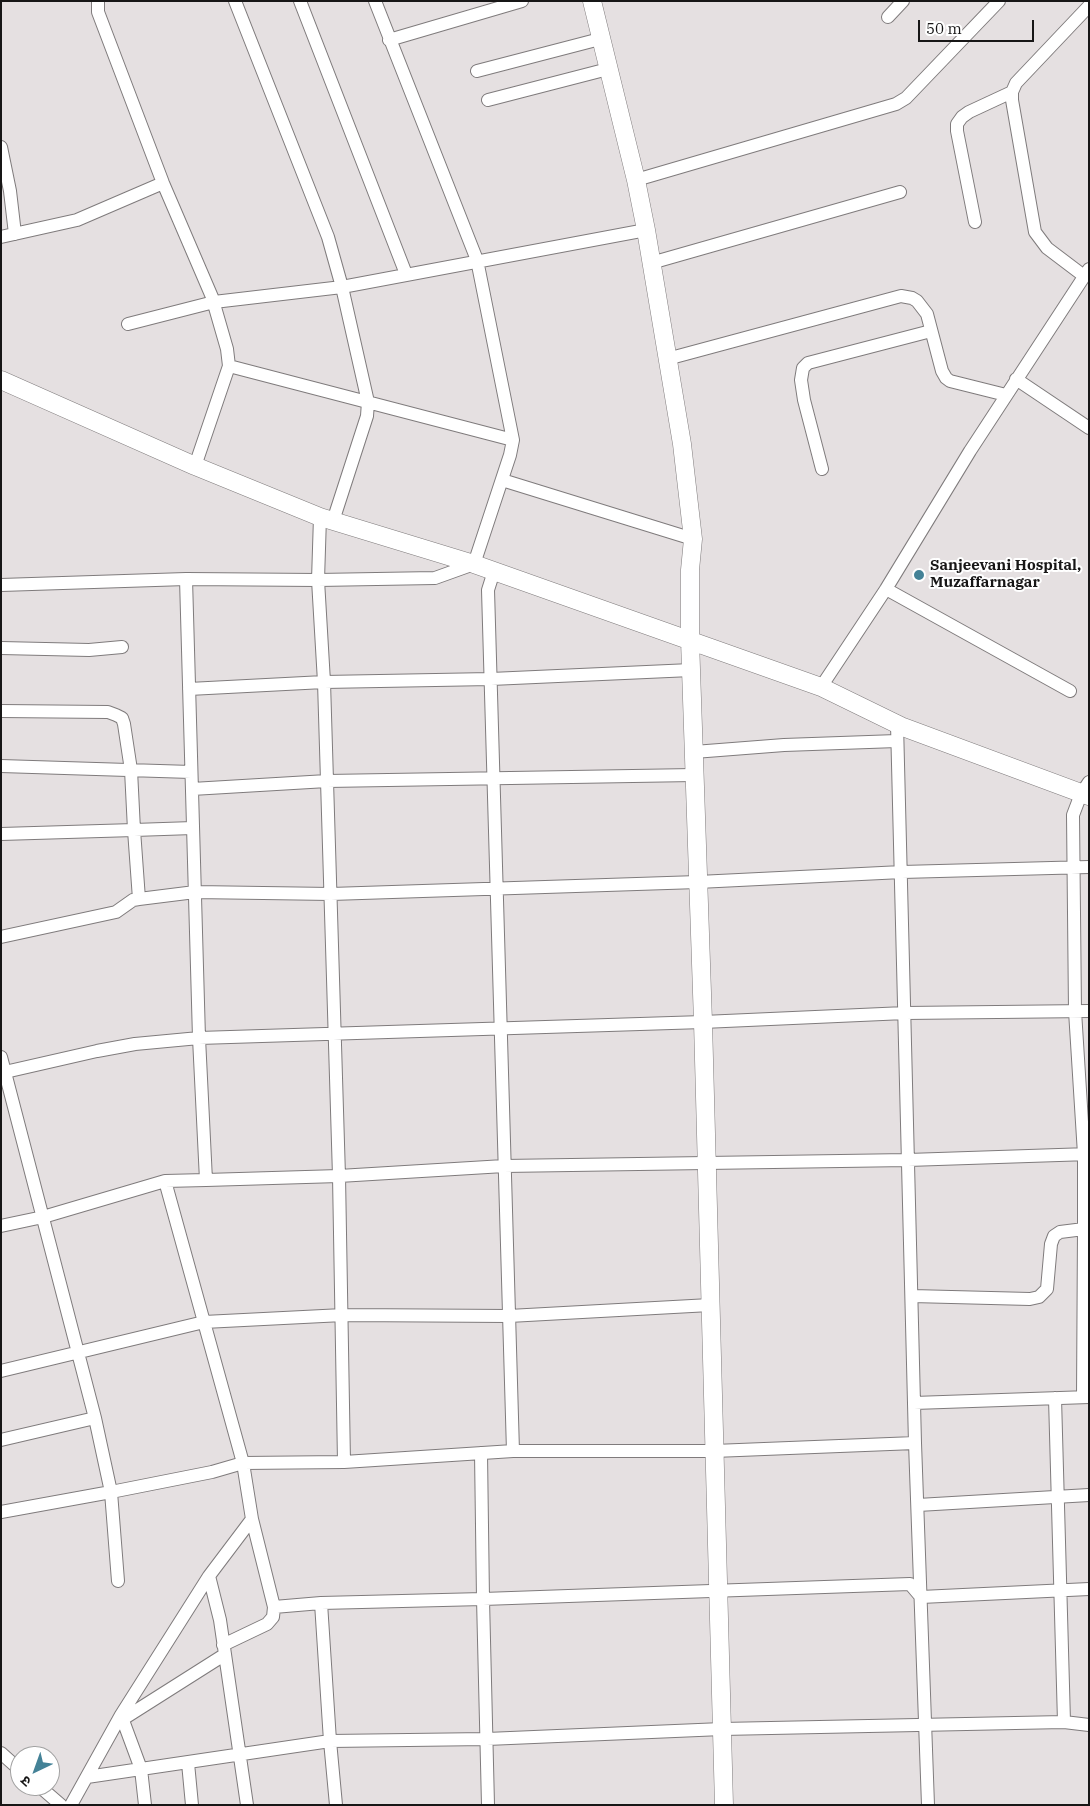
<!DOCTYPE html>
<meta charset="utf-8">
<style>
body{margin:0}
#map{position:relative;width:1090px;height:1806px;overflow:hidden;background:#e5e0e1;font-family:"IBM Plex Serif","Noto Sans Devanagari",serif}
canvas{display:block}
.frame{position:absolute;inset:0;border:2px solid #171616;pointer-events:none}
.north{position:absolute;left:10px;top:1746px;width:50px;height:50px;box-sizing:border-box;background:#fff;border:1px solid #a2a2a2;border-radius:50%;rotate:222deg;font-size:14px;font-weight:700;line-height:20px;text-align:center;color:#171616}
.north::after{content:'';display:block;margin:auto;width:18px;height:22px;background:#448297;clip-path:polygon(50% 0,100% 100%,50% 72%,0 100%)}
.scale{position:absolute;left:918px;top:20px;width:116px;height:22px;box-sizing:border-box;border:2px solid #171616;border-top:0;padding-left:6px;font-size:15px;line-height:18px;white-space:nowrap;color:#171616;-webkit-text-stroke:4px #fff;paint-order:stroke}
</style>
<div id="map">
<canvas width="1090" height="1806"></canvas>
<div class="frame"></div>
<div class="north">उ</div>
<div class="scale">50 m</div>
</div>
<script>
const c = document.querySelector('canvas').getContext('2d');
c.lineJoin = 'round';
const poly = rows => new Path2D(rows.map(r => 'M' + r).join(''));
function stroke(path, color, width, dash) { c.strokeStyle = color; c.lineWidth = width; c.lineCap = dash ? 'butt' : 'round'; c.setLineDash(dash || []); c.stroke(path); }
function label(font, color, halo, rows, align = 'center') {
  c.font = font + ' "IBM Plex Serif",serif'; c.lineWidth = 4; c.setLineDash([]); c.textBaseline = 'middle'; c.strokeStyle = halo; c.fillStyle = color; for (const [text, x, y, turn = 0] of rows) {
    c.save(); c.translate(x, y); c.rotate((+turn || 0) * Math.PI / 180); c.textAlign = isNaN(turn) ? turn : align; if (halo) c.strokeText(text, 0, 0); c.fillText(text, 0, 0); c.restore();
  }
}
const street = poly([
 [98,1,98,12,163,183,212,297,227,349,229,366,195,466],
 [235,1,328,237,342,287,368,402,367,416,333,521],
 [300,1,406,274],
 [888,17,903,1],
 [389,40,522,1],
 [477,71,600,39],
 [488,100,608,69],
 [1,147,10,191,15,234],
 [636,180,896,104,906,98,999,1],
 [975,222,957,131,957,124,962,117,969,112,1012,92],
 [1,237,77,220,163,183],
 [651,263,900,192],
 [1084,276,1047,248,1035,232,1012,100,1012,92,1016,83,1089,6],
 [128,324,214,302,342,287,646,230],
 [667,359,901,296,912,298,917,301,927,314,942,371,946,378,950,381,1006,395],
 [229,366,513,440],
 [1016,379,1089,428],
 [822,469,804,400,801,380,803,368,808,363,931,331],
 [502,480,693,539],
 [320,517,318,580,324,682,339,1176,344,1462,513,1451,488,590,494,571],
 [186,579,199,1038,206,1180,339,1176,504,1166,908,1160,1089,1154],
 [1,585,186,579,318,580,435,578,474,564,510,455,513,440,477,260,375,1],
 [886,589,1070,691],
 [1,648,89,650,122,647],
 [821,687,886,589,970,451,1089,269],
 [189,689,324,682,491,679,691,670],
 [1,711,108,712,116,715,122,718,124,724,131,770,134,830,193,828],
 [897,724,915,1443,928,1805],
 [694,752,784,745,897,741],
 [1,766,191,772],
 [192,789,327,781,694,775],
 [1,834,134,830,139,899],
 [1,937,116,912,133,900,139,899,195,892,331,894,698,882,902,872,1089,867],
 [1,1057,95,1418,1,1440],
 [1,1073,97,1051,135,1044,199,1038,703,1022,905,1013,1089,1011],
 [165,1181,243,1463,252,1519],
 [1,1226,43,1217,165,1181,206,1180],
 [912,1296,1030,1299,1039,1297,1047,1289,1051,1244,1054,1236,1060,1232,1084,1229,1084,1154,1075,1011,1073,815,1081,794,1089,782],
 [1,1371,204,1322,343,1315,509,1316,710,1305],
 [1083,1397,1084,1229],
 [914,1403,1089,1397],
 [95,1418,111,1492,212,1472,243,1463,344,1462],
 [513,1451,714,1451,915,1443],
 [481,1453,483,1599,488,1805],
 [918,1505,1089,1495],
 [1,1512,111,1492,118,1581],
 [209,1576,220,1620,247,1805],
 [321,1603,330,1741,336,1805],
 [223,1645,267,1624,273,1617,274,1607],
 [121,1715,141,1769,145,1805],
 [123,1719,224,1655],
 [1064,1722,1089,1725],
 [1,1753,20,1770],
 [188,1763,192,1805],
 [87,1777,330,1741,487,1739,722,1729,1064,1722,1055,1398],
 [39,1786,61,1805],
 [71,1805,121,1715,209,1576,252,1519,274,1607,321,1603,483,1599,910,1584,921,1597,1089,1589]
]);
const secondary = poly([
 [592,1,636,180,646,230,682,444,693,539,690,570,690,640,703,1022,724,1805],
 [1,380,195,466,320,517,474,564,821,687,903,727,1089,796]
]);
stroke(street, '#7f7b7c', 14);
stroke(secondary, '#7f7b7c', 19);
stroke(street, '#fff', 12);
stroke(secondary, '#fff', 18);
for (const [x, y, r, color] of [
 [919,575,6,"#448297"]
]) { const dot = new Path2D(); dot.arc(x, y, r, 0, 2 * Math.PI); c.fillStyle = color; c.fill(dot); stroke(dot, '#fff', 2); }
label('bold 15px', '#171616', '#fff', [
 ["Sanjeevani Hospital,",930,566],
 ["Muzaffarnagar",930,583]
], 'left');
</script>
